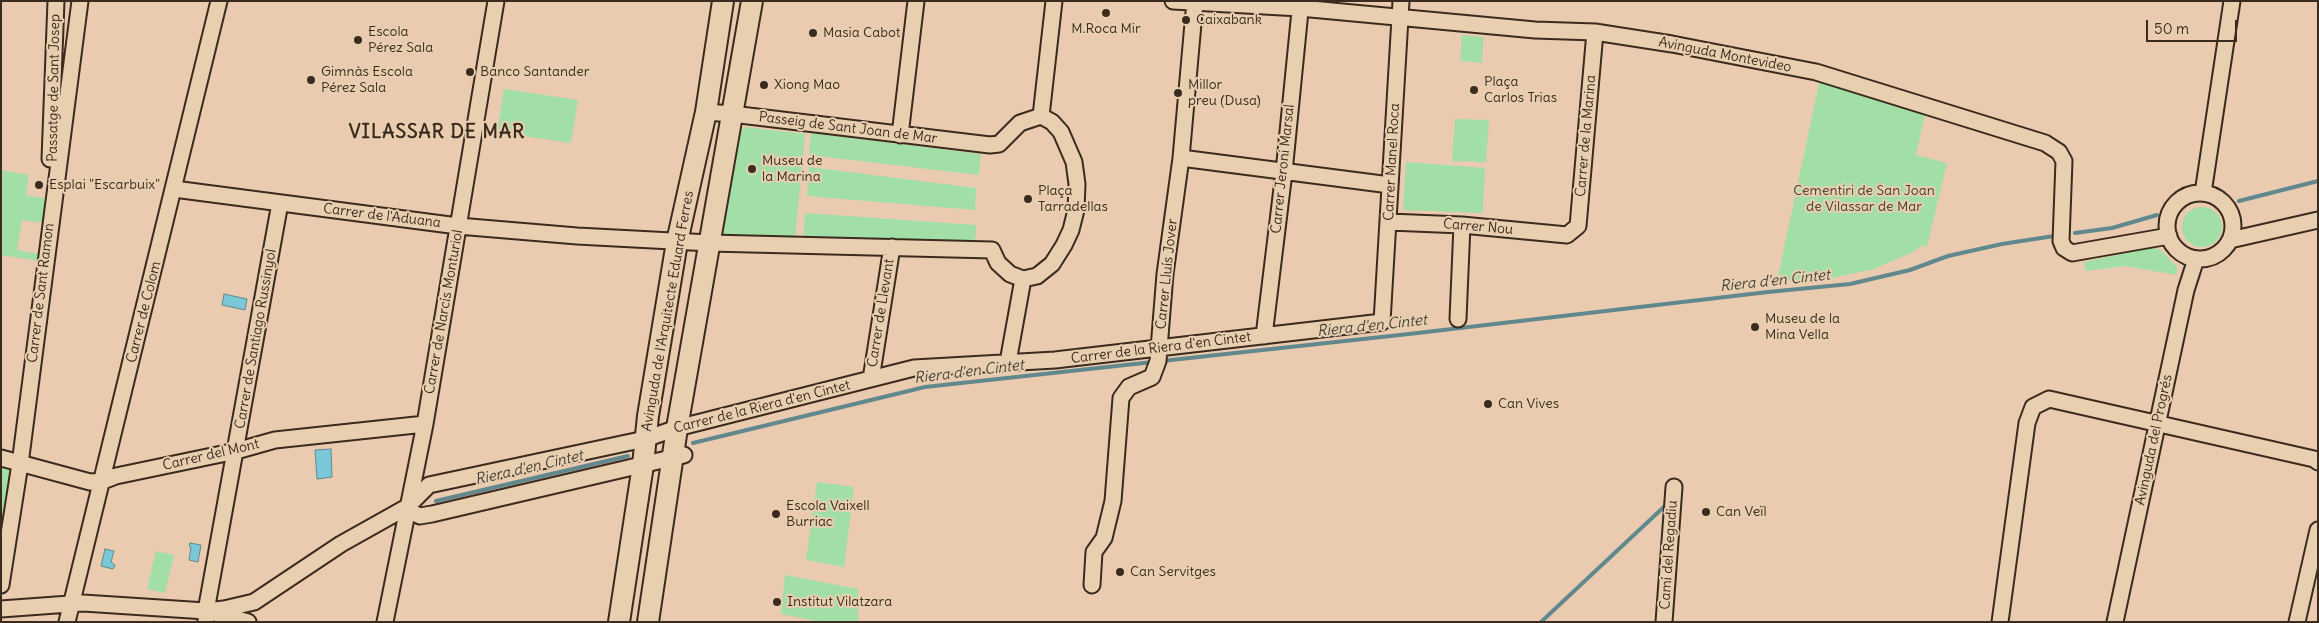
<!DOCTYPE html>
<meta charset="utf-8">
<style>
body{margin:0}
#map{position:relative;width:2319px;height:623px;overflow:hidden;background:#eacbb0;font-family:Delius,sans-serif}
canvas{display:block}
.frame{position:absolute;inset:0;border:2px solid #3b2a1e;pointer-events:none}
.scale{position:absolute;left:2146px;top:20px;width:91px;height:22px;box-sizing:border-box;border:2px solid #3b2a1e;border-top:0;padding-left:6px;font-size:15px;line-height:18px;white-space:nowrap;color:#3b2a1e;-webkit-text-stroke:4px #e8cfb0;paint-order:stroke}
</style>
<div id="map">
<canvas width="2319" height="623"></canvas>
<div class="frame"></div>
<div class="scale">50 m</div>
</div>
<script>
const context = document.querySelector('canvas').getContext('2d');
context.lineJoin = 'round';
function fillPath(path, color) {
  context.fillStyle = color;
  context.fill(path, 'evenodd');
}
function shape(rows) {
  const path = new Path2D();
  for (const r of rows) {
    if (r.length === 3) {
      path.moveTo(r[0] + r[2], r[1]);
      path.arc(r[0], r[1], r[2], 0, 2 * Math.PI);
      continue;
    }
    path.moveTo(r[0], r[1]);
    for (let i = 2; i < r.length; i += 2) path.lineTo(r[i], r[i + 1]);
  }
  return path;
}
function trace(path, color, width, dash) {
  context.strokeStyle = color;
  context.lineWidth = width;
  context.lineCap = dash ? 'butt' : 'round';
  context.setLineDash(dash || []);
  context.stroke(path);
}
function drawText(font, color, halo, rows, align = 'center') {
  context.font = font + ' Delius,sans-serif';
  context.lineWidth = 4;
  context.setLineDash([]);
  context.textBaseline = 'middle';
  context.strokeStyle = halo;
  context.fillStyle = color;
  for (const [text, x, y, turn = 0] of rows) {
    context.save();
    context.translate(x, y);
    context.rotate((+turn || 0) * Math.PI / 180);
    context.textAlign = isNaN(turn) ? turn : align;
    if (halo) context.strokeText(text, 0, 0);
    context.fillText(text, 0, 0);
    context.restore();
  }
}
fillPath(shape([
 [1462,35,1484,37,1482,63,1460,61],
 [1820,79,1926,110,1916,155,1947,163,1927,246,1920,246,1915,251,1874,269,1831,278,1777,281],
 [504,89,578,100,571,143,497,132],
 [1455,119,1489,120,1486,162,1452,161],
 [745,127,805,134,795,239,720,236,742,129],
 [811,133,981,154,979,175,809,155],
 [1406,162,1485,168,1483,213,1403,210],
 [809,167,976,188,975,210,807,196],
 [1,170,29,175,26,195,48,199,44,223,22,220,17,250,40,254,39,261,1,255],
 [2202,227,20],
 [805,213,976,225,975,245,803,238],
 [2154,247,2162,251,2177,267,2177,275,2125,266,2086,271,2084,262],
 [1,463,12,465,5,519,3,520,1,519],
 [817,482,854,487,844,567,806,560],
 [156,551,174,555,165,593,147,589],
 [785,575,858,589,858,622,822,622,781,614]
]), '#a1dfa6');
const water = shape([
 [224,294,247,299,245,310,222,305,224,294],
 [331,449,332,477,317,479,315,450,331,449],
 [190,543,201,545,198,562,189,560,191,547,189,546,190,543],
 [105,549,114,551,111,562,115,565,113,569,101,566,105,549]
]);
fillPath(water, '#7ac8d7');
trace(water, '#61898d', 1);
trace(shape([
 [2239,201,2318,181],
 [2075,233,2112,228,2157,215],
 [1162,361,1409,334,1768,292,1850,284,1910,270,1948,256,2002,244,2054,236],
 [693,443,925,387,1153,362],
 [436,501,628,456],
 [1541,622,1667,504]
]), '#61898d', 4);
const street = shape([
 [1173,1,1300,8,1535,30,1595,32,1672,44,1816,72,2045,143,2059,152,2064,161,2061,241,2064,248,2072,253,2169,236],
 [1041,116,1054,1],
 [900,135,916,1],
 [1181,158,1390,185],
 [50,159,56,1],
 [174,189,458,226,577,236,710,243,992,250,998,263,1010,274,1023,279,1037,276,1052,264,1064,245,1071,230,1076,210,1077,184,1074,162,1061,132,1052,122,1041,116,1020,123,999,144,990,145,732,114,706,112],
 [2203,193,2232,1],
 [2200,226,33],
 [1389,222,1462,225,1567,235,1578,226,1595,32],
 [2230,240,2318,220],
 [1458,319,1462,225],
 [1264,336,1284,172,1301,1],
 [1008,362,1023,279],
 [871,379,892,247],
 [1,458,90,482,103,481,116,476,236,451,275,440,425,424],
 [407,510,420,516,432,514,684,455],
 [1,585,20,464,80,1],
 [1092,585,1094,552,1104,538,1113,501,1121,398,1129,387,1152,377,1158,361,1165,274,1181,158,1195,1],
 [1,609,83,603,206,611,224,609,254,602,341,544,407,507,429,485,645,439,677,428,914,368,1055,360,1382,322,1401,1],
 [215,613,248,622],
 [67,622,219,1],
 [206,622,206,611,280,203],
 [385,622,425,424,496,1],
 [1664,622,1674,487],
 [2000,622,2027,423,2033,407,2049,399,2314,459,2318,462],
 [2115,622,2186,290,2196,259],
 [2297,622,2318,530]
]);
const secondary = shape([
 [619,622,643,465,648,416,677,242,706,112,723,1],
 [648,622,677,428,752,1]
]);
trace(street, '#3b2a1e', 19);
trace(secondary, '#3b2a1e', 24);
trace(street, '#e8cfb0', 15);
trace(secondary, '#e8cfb0', 20);
for (const [x, y, r, color] of [
 [1106,13,5,"#3b2a1e"],
 [1186,20,5,"#3b2a1e"],
 [813,33,5,"#3b2a1e"],
 [358,40,5,"#3b2a1e"],
 [470,72,5,"#3b2a1e"],
 [311,80,5,"#3b2a1e"],
 [764,85,5,"#3b2a1e"],
 [1474,90,5,"#3b2a1e"],
 [1178,93,5,"#3b2a1e"],
 [752,169,5,"#3b2a1e"],
 [39,185,5,"#3b2a1e"],
 [1028,199,5,"#3b2a1e"],
 [1755,327,5,"#3b2a1e"],
 [1488,404,5,"#3b2a1e"],
 [1706,512,5,"#3b2a1e"],
 [776,514,5,"#3b2a1e"],
 [1120,572,5,"#3b2a1e"],
 [777,602,5,"#3b2a1e"]
]) {
  const dot = new Path2D();
  dot.arc(x, y, r, 0, 2 * Math.PI);
  context.fillStyle = color;
  context.fill(dot);
  trace(dot, '#e8cfb0', 2);
}
drawText('14px', '#3b2a1e', '#e8cfb0', [
 ["Caixabank",1196,20],
 ["M.Roca Mir",1106,29,"center"],
 ["Escola",368,32],
 ["Pérez Sala",368,48],
 ["Masia Cabot",823,33],
 ["Gimnàs Escola",321,72],
 ["Pérez Sala",321,88],
 ["Banco Santander",480,72],
 ["Plaça",1484,82],
 ["Carlos Trias",1484,98],
 ["Xiong Mao",774,85],
 ["Millor",1188,85],
 ["preu (Dusa)",1188,101],
 ["Museu de",762,161],
 ["la Marina",762,177],
 ["Esplai \"Escarbuix\"",49,185],
 ["Plaça",1038,191],
 ["Tarradellas",1038,207],
 ["Museu de la",1765,319],
 ["Mina Vella",1765,335],
 ["Can Vives",1498,404],
 ["Escola Vaixell",786,506],
 ["Burriac",786,522],
 ["Can Veïl",1716,512],
 ["Can Servitges",1130,572],
 ["Institut Vilatzara",787,602]
], 'left');
drawText('14px', '#3b2a1e', '#e8cfb0', [
 ["Avinguda Montevideo",1725,55,11],
 ["Passatge de Sant Josep",54,88,-89],
 ["Passeig de Sant Joan de Mar",848,128,7],
 ["Carrer de la Marina",1586,136,-85],
 ["Carrer Manel Roca",1392,162,-87],
 ["Carrer Jeroni Marsal",1283,169,-84],
 ["Carrer de l'Aduana",382,216,7],
 ["Carrer Nou",1478,227,5],
 ["Carrer Lluís Jover",1167,274,-84],
 ["Carrer de Sant Ramon",41,293,-83],
 ["Avinguda de l'Arquitecte Eduard Ferres",668,311,-80],
 ["Carrer de Colom",144,312,-76],
 ["Carrer de Narcís Monturiol",444,312,-80],
 ["Carrer de Llevant",881,313,-81],
 ["Carrer de Santiago Russinyol",256,339,-80],
 ["Carrer de la Riera d'en Cintet",1161,348,-7],
 ["Carrer de la Riera d'en Cintet",762,407,-14],
 ["Avinguda del Progrés",2154,440,-78],
 ["Carrer del Mont",211,455,-13],
 ["Camí del Regadiu",1669,555,-86]
]);
drawText('14px', '#453c2c', '#e8cfb0', [
 ["Cementiri de San Joan",1864,191],
 ["de Vilassar de Mar",1864,207]
]);
drawText('italic 15px', '#44423a', '#e8cfb0', [
 ["Riera d'en Cintet",1775,281,-6],
 ["Riera d'en Cintet",1372,326,-6],
 ["Riera d'en Cintet",969,372,-7],
 ["Riera d'en Cintet",529,468,-13]
]);
context.letterSpacing = '1px';
drawText('bold 19px', '#3b2a1e', '#e8cfb0', [
 ["VILASSAR DE MAR",437,133]
]);
context.letterSpacing = '0px';
</script>
